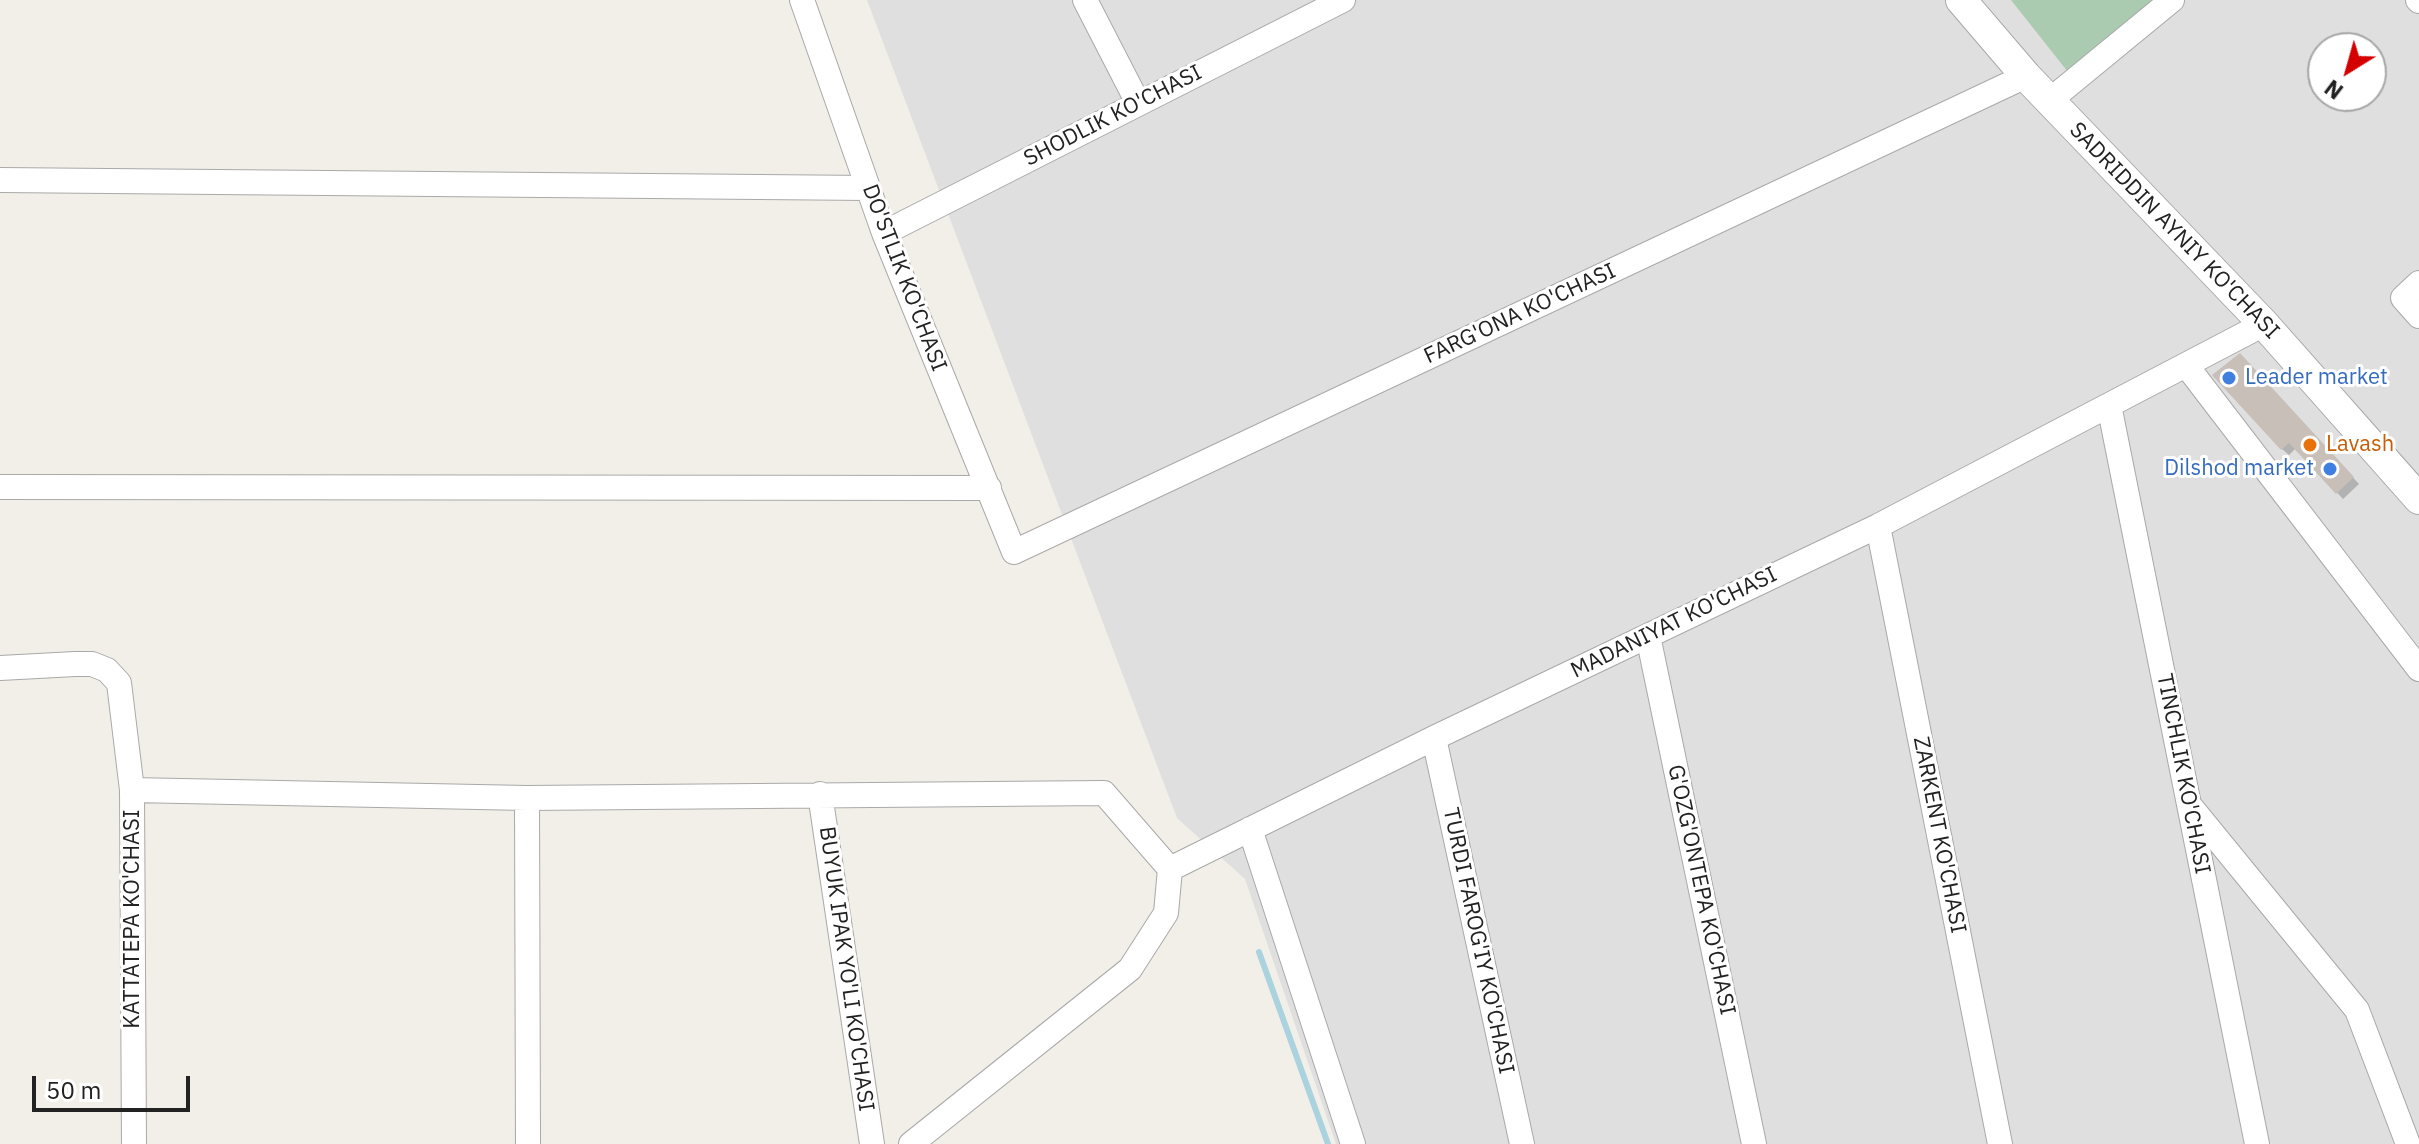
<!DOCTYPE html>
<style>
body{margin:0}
#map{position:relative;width:2419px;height:1144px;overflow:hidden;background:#f2efe9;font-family:"IBM Plex Sans",sans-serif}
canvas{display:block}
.north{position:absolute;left:2307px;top:32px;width:80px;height:80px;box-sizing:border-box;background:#fff;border:2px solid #a7a7a7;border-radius:50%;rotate:217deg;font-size:22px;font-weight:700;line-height:32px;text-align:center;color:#222}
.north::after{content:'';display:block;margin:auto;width:28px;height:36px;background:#d40000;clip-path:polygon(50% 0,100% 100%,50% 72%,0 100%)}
.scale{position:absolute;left:32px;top:1076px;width:158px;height:36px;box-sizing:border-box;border:4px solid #222;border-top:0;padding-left:10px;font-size:24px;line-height:28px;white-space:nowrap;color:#222;-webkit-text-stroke:6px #fff;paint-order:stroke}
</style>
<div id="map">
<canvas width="2419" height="1144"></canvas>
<div class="north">N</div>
<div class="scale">50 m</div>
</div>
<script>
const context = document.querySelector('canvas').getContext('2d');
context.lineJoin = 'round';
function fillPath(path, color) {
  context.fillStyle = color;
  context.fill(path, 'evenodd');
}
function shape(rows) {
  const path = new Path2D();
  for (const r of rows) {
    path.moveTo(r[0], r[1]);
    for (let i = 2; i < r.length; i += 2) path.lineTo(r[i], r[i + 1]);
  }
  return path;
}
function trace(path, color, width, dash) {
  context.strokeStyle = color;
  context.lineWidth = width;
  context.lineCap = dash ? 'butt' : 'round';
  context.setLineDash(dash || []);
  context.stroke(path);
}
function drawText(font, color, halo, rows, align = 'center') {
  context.font = font + ' "IBM Plex Sans",sans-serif';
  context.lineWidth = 6;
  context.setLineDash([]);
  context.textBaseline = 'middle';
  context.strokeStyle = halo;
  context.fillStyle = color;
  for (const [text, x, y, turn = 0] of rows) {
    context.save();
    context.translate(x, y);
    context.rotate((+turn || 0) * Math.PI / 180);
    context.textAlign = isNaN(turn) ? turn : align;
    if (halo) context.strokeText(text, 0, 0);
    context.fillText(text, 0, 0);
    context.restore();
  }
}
fillPath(shape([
 [867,0,2419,0,2419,1144,1336,1144,1245,879,1177,818],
 [2323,48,2371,48,2371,96,2323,96]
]), '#e0dfdf');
fillPath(shape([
 [2011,0,2156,0,2068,72]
]), '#aacbaf');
fillPath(shape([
 [2240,356,2359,484,2343,499,2296,448,2289,455,2282,449]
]), '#0003');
trace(shape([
 [1259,952,1328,1144]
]), '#aad3df', 6);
fillPath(shape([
 [2240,353,2354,477,2336,494,2289,443,2281,450,2212,375]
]), '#c7bfb8');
const minor = shape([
 [802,0,884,233,1014,552,2026,76],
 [1085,0,1138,103],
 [2418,0,2419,1],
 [2049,101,2172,0],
 [0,180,868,188],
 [884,233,1343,0],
 [2419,283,2403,298,2419,316],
 [2186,365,2419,669],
 [2109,405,2257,1144],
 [0,487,989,488],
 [1878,526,2000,1144],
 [1648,636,1754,1144],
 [0,668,75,664,92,664,107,670,119,683,132,790,527,798,1104,793,1170,869,1434,738,1878,526,2264,324],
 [1434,738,1522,1144],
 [132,790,134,1144],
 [820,794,872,1144],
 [527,798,528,1144],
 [2191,807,2357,1010,2408,1144],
 [1250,829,1353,1144],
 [911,1144,1130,969,1166,913,1170,869]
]);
const tertiary = shape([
 [1961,0,2026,76,2264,324,2419,499]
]);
trace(minor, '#a9a9a9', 26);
trace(tertiary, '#a9a9a9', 32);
trace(minor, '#fff', 24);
trace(tertiary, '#fff', 30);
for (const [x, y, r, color] of [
 [2229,378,8,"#3f7fe0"],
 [2310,445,8,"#e8710a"],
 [2330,469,8,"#3f7fe0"]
]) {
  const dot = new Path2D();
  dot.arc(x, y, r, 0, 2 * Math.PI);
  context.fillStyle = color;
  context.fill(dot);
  trace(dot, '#fff', 3);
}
drawText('22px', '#222', '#fff', [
 ["SHODLIK KO'CHASI",1113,116,-27],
 ["SADRIDDIN AYNIY KO'CHASI",2174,231,46],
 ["DO'STLIK KO'CHASI",904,278,69],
 ["FARG'ONA KO'CHASI",1520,314,-25],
 ["MADANIYAT KO'CHASI",1674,623,-26],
 ["TINCHLIK KO'CHASI",2183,774,79],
 ["ZARKENT KO'CHASI",1939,835,79],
 ["G'OZG'ONTEPA KO'CHASI",1701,890,78],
 ["KATTATEPA KO'CHASI",133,919,-90],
 ["TURDI FAROG'IY KO'CHASI",1478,941,78],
 ["BUYUK IPAK YO'LI KO'CHASI",846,969,82]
]);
drawText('22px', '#366cbe', '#fff', [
 ["Leader market",2245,378],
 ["Dilshod market",2314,469,"right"]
], 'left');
drawText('22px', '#c56008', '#fff', [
 ["Lavash",2326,445]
], 'left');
</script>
